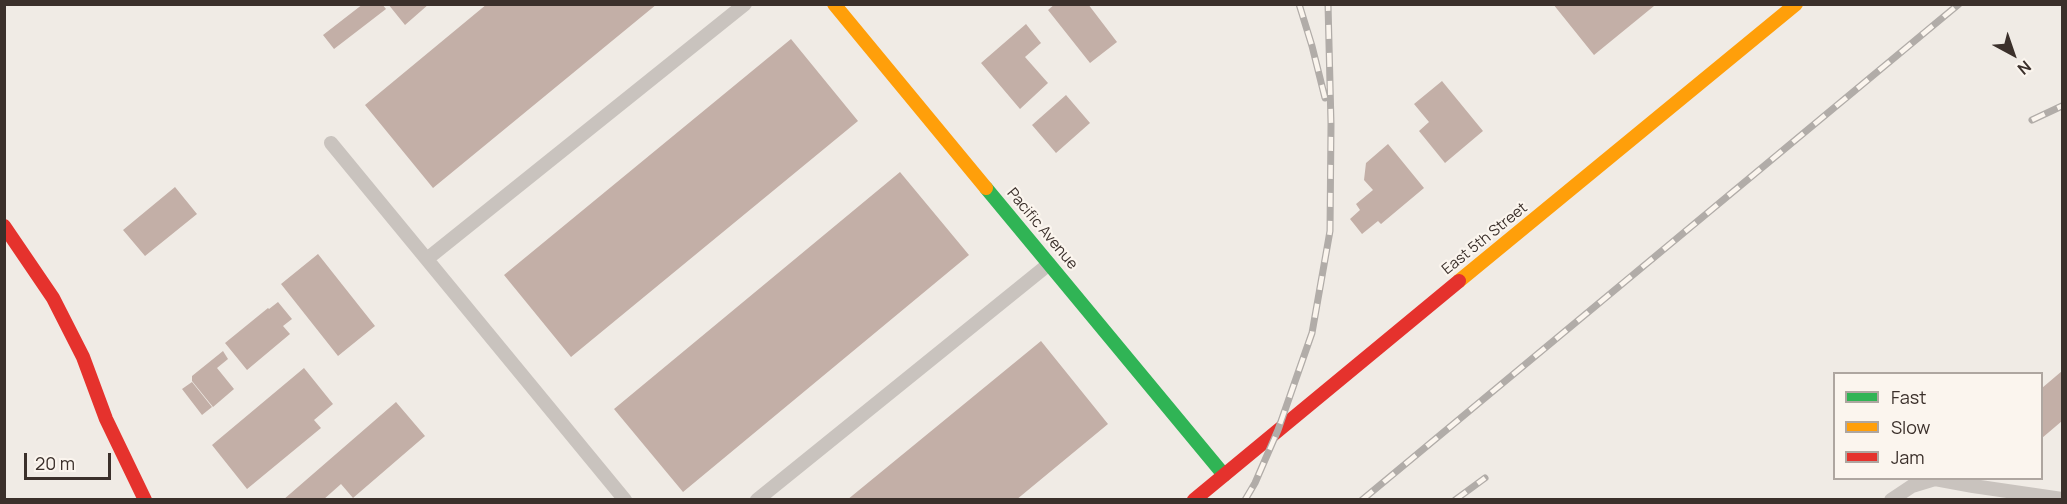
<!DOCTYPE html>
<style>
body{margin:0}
#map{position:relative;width:2067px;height:504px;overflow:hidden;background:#f0ebe5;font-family:Manrope,sans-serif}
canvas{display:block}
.frame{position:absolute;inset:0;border:6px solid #3b302b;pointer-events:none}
.legend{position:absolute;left:1833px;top:372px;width:210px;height:108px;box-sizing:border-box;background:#fbf5ee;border:2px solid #aea6a0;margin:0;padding:8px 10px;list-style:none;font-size:18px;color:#3b302b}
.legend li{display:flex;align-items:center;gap:12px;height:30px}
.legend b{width:30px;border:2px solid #aea6a0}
.north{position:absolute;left:1983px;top:24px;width:60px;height:60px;-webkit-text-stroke:4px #fbf5ee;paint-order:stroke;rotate:140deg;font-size:16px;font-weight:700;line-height:24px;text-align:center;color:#3b302b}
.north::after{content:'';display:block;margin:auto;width:21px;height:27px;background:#3b302b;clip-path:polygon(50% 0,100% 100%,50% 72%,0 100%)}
.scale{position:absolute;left:24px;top:453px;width:87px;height:27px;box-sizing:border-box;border:3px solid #3b302b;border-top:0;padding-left:8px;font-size:18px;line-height:21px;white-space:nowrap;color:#3b302b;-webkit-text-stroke:4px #fbf5ee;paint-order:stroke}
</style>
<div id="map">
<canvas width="2067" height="504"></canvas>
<div class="frame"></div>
<ul class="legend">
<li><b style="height:8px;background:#30b455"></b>Fast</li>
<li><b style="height:8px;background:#ff9f0a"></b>Slow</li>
<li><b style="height:8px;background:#e5322d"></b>Jam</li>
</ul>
<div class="north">N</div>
<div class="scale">20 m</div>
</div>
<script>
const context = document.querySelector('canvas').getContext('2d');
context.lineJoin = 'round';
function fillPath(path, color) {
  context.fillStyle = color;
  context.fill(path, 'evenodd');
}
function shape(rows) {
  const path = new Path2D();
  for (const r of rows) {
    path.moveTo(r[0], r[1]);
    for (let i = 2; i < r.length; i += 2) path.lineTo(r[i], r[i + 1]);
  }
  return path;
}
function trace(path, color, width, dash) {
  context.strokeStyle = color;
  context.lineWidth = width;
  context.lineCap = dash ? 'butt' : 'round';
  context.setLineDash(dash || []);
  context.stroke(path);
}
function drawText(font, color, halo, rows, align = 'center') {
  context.font = font + ' Manrope,sans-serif';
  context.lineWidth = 4.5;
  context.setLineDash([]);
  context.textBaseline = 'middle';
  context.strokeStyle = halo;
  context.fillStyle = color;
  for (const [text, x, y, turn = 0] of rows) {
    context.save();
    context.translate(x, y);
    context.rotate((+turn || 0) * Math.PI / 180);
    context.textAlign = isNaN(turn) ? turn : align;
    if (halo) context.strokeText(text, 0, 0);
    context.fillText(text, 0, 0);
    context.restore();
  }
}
fillPath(shape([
 [363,4,382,4,386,9,334,49,323,35],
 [388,4,429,4,405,25],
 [487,4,657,4,433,188,365,105],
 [1055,4,1088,4,1117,42,1090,63,1048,10],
 [1553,4,1653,4,1654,6,1594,55],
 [1026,24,1041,43,1025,57,1048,83,1020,109,981,63],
 [791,39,858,121,571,357,504,275],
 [1442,81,1483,131,1445,163,1419,131,1429,122,1414,104],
 [1066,95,1090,123,1056,153,1032,125],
 [1388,144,1424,188,1381,224,1378,221,1362,234,1350,219,1360,210,1356,204,1373,190,1364,180,1366,163],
 [900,172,969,255,683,492,614,409],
 [175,187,197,214,145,256,123,230],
 [318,254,375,326,338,356,281,284],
 [278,302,292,319,283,326,290,334,247,370,225,343,268,308,269,309],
 [1041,341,1108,424,1016,500,847,500],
 [223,351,228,359,217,368,234,389,213,407,192,381,192,376],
 [304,368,333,404,314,420,321,428,247,489,212,445],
 [2062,371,2062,421,2042,438,2042,388],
 [192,382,212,407,202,415,182,389],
 [396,402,425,436,353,498,341,484,323,500,283,500]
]), '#c3afa7');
trace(shape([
 [331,143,625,500],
 [427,259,745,4],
 [757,500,1049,264],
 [1891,500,1912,486,1935,479,1973,486,2062,499]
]), '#c9c3be', 14);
trace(shape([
 [986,188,1224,475]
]), '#30b455', 14);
trace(shape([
 [834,4,986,188],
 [1459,281,1796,4]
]), '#ff9f0a', 14);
trace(shape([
 [4,226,53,298,83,357,106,419,145,500],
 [1194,500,1459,281]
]), '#e5322d', 14);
const rail = shape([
 [1299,4,1312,46,1325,98],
 [2032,120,2062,106],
 [1245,500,1255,483,1278,430,1312,333,1330,231,1331,124,1328,4],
 [1362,500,1959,4],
 [1455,500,1485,478]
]);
trace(rail, '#b1aca8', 7);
trace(rail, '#fbf5ee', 4.5, [14]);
drawText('15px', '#3b302b', '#fbf5ee', [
 ["Pacific Avenue",1042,229,50],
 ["East 5th Street",1485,239,-39]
]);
</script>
